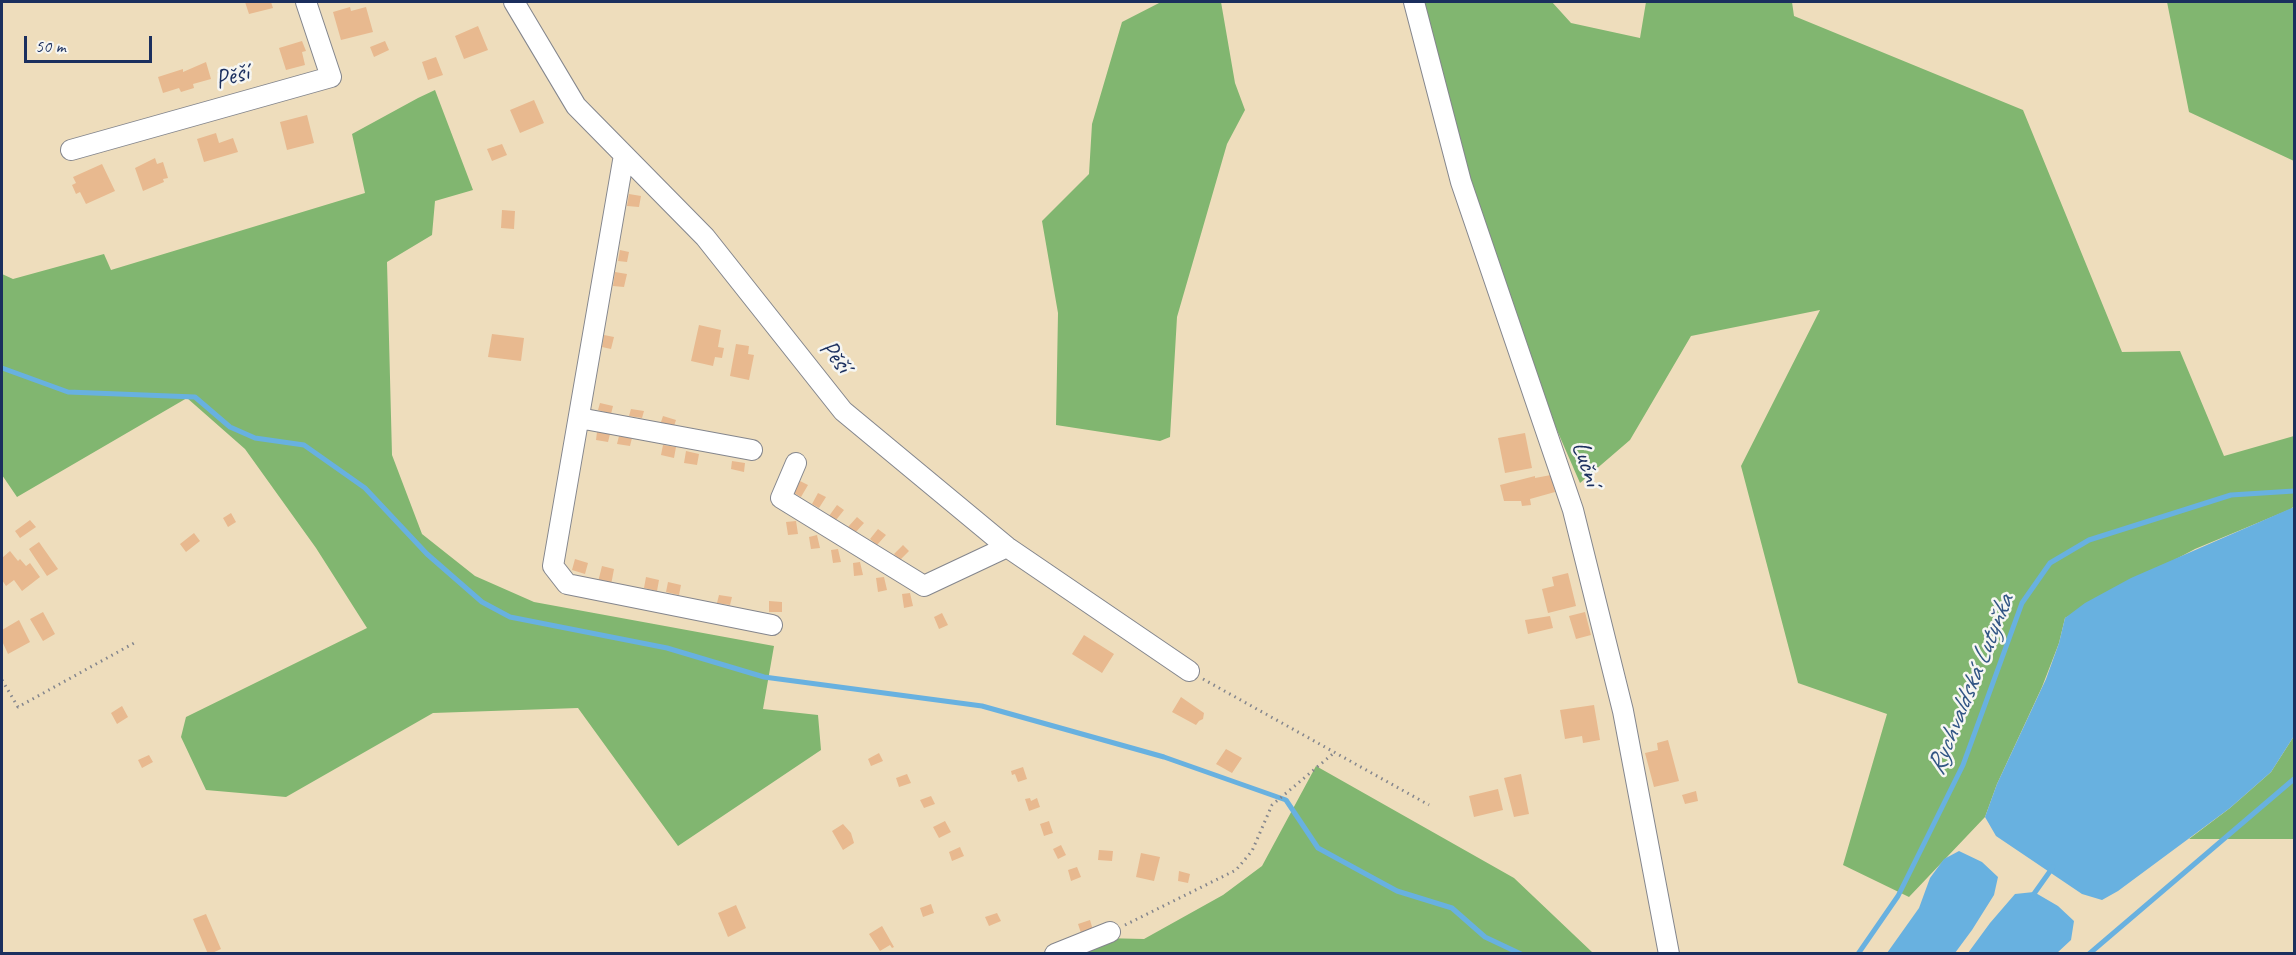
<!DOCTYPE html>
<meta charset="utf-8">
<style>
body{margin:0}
#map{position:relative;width:2296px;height:955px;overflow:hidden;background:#eeddbc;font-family:Caveat,sans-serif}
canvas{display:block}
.frame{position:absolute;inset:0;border:3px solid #1b2f5e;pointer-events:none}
.scale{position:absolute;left:24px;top:36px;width:128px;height:27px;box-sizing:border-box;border:3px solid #1b2f5e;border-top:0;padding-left:8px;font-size:18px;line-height:21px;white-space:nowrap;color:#1b2f5e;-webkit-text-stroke:4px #f6f6f2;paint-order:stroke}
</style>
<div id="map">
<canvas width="2296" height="955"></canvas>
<div class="frame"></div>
<div class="scale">50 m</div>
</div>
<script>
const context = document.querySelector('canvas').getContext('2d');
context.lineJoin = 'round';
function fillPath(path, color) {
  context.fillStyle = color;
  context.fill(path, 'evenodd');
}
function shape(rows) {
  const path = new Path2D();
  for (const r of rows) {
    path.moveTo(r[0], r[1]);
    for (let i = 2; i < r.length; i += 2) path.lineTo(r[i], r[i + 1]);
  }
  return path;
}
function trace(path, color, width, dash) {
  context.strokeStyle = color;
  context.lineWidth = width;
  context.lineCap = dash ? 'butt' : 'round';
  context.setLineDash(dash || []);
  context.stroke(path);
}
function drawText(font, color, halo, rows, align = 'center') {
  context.font = font + ' Caveat,sans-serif';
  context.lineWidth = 5;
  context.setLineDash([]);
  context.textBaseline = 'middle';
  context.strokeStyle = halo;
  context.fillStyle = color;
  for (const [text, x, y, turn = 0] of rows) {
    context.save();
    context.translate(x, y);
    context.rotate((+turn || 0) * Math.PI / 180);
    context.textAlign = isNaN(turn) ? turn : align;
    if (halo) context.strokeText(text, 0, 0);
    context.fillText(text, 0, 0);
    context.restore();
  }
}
fillPath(shape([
 [1161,2,1221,2,1235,83,1245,110,1227,144,1177,317,1170,437,1160,441,1056,425,1058,313,1042,221,1089,174,1092,124,1122,22],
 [1418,2,1552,2,1571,23,1640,38,1646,2,1792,2,1794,16,2023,110,2122,352,2180,351,2224,456,2294,436,2294,506,2291,509,2195,549,2065,618,2059,643,2042,687,1997,784,1985,817,1909,897,1843,865,1887,714,1798,683,1741,466,1820,310,1691,336,1630,440,1580,483,1543,398,1528,346,1470,197],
 [2167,2,2294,2,2294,161,2189,112],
 [435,90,473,190,435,201,432,235,387,262,392,455,422,534,475,576,534,602,774,646,763,709,818,715,821,750,678,846,578,708,433,713,286,797,206,790,181,737,186,717,367,628,316,548,245,449,187,398,17,497,2,475,2,274,13,279,104,254,111,270,365,193,352,134,418,98],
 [2294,736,2294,839,2189,839,2230,808,2271,772],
 [1316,766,1514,878,1593,953,1062,954,1103,938,1144,939,1223,895,1262,866]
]), '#81b670');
fillPath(shape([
 [2294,507,2294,736,2271,772,2230,808,2118,891,2102,900,2082,894,1996,836,1985,817,1997,784,2046,679,2059,643,2065,618,2085,603,2131,578],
 [1959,851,1982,862,1998,877,1994,895,1972,930,1955,953,1887,953,1919,908,1930,878,1944,859],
 [2034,892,2058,906,2074,921,2071,940,2057,953,1968,953,1990,923,2015,894]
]), '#68b1e0');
trace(shape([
 [2,368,68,392,195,397,230,427,255,438,304,445,365,488,427,554,482,602,510,617,667,648,764,677,982,706,1164,757,1286,800,1318,848,1397,891,1452,908,1485,937,1521,954],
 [2031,898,2053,867],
 [1858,954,1898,896,1963,765,2022,603,2050,563,2089,540,2231,495,2294,491],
 [2089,954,2294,779]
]), '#68b1e0', 5);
fillPath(shape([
 [245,2,271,2,273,8,249,14],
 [350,7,351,11,366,7,373,32,341,40,333,12],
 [478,26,488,50,464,59,455,36],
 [302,41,306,51,302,52,305,65,286,70,279,48],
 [385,41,389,50,374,57,370,47],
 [436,57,443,75,428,80,422,62],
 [206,62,211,79,193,84,194,88,181,92,179,88,163,93,158,77,183,69,183,72],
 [534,100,544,123,520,133,510,110],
 [307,115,314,143,287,150,280,122],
 [216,133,219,143,233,138,238,152,204,162,197,139],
 [502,144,507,155,492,161,487,149],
 [155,158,157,164,163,162,168,178,163,179,164,182,143,191,135,168],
 [102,164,115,191,86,204,80,192,76,194,72,185,76,183,73,177],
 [629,194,641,196,639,207,627,206],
 [502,210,515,211,514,229,501,228],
 [620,250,629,252,627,262,618,261],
 [615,272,627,274,624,287,613,286],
 [699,325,721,330,718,347,724,348,722,358,715,357,713,366,691,361],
 [492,334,524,338,521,361,488,357],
 [604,335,614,337,611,349,602,347],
 [736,344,749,346,748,354,754,355,749,380,730,376],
 [600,403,613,406,611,414,598,410],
 [631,409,644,411,642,418,629,416],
 [663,416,676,420,673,429,660,425],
 [597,432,610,434,608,442,596,440],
 [1525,433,1532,468,1505,473,1498,438],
 [619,436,632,438,630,446,617,444],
 [663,445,676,447,674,458,661,455],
 [686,451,699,454,697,465,684,463],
 [732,461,745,463,744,472,731,469],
 [1551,475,1555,492,1530,499,1531,505,1522,506,1521,501,1504,501,1500,485,1535,476,1535,478],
 [800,481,808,485,801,497,794,493],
 [818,493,826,497,819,508,812,504],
 [837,505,844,510,836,520,829,516],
 [231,513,236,522,228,527,223,518],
 [857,517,864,523,855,533,848,527],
 [30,520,36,527,20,538,15,531],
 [796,521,798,534,788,535,786,522],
 [878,529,886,535,877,545,870,539],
 [194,533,200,541,186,552,180,544],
 [817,535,820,548,811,549,809,537],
 [39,542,58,569,47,576,29,549],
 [903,545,909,551,900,560,894,554],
 [838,549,841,562,833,563,831,550],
 [10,551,18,561,20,559,26,566,30,563,40,577,22,591,14,580,6,586,2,580,2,558],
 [575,559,588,563,585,574,572,570],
 [860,562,863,575,854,576,853,563],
 [602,566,614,569,611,585,598,582],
 [1568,573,1576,606,1548,613,1542,589,1554,586,1552,577],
 [646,577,659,580,657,591,644,588],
 [884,577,887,590,878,592,876,578],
 [668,582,681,585,679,595,666,592],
 [910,593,913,606,904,608,902,594],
 [719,595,732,597,730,605,717,603],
 [769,601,782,602,782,612,769,612],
 [43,612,55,634,43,641,30,619],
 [1585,612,1591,635,1576,639,1569,616],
 [942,613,948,625,939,629,934,617],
 [1550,616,1553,628,1528,634,1525,620],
 [19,620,30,642,8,654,2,641,2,630],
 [1084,635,1114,654,1102,673,1072,654],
 [1181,697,1204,713,1203,719,1199,721,1196,725,1172,712],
 [1594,705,1600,740,1583,743,1582,736,1565,739,1560,710],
 [122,706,128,717,117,724,111,713],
 [1668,740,1679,781,1654,787,1645,753,1658,750,1657,743],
 [1226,749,1242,758,1232,773,1216,764],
 [879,753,883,761,871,766,868,759],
 [149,755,153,762,142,768,138,760],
 [1023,767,1027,779,1018,782,1015,774,1012,775,1011,771],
 [907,774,911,783,899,787,896,778],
 [1521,774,1529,814,1514,817,1504,778],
 [1498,789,1503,810,1474,817,1469,796],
 [1696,791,1698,801,1685,804,1682,795],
 [931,796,935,804,924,808,920,800],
 [1030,798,1031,801,1037,798,1040,807,1029,811,1025,799],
 [945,821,951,832,939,838,933,827],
 [1049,821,1053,833,1044,836,1040,824],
 [843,824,851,833,854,843,843,850,832,831],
 [1061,845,1066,855,1058,859,1053,849],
 [960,847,964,856,952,861,949,852],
 [1099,850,1113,851,1112,861,1098,860],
 [1141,853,1160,857,1154,881,1136,877],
 [1077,867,1081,877,1071,881,1068,870],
 [1179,871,1190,874,1188,883,1178,881],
 [931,904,934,913,923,917,920,908],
 [736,905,746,928,728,937,718,913],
 [997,913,1001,921,989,926,985,917],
 [206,914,221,949,210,954,208,954,193,919],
 [1090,920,1093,930,1081,933,1078,924],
 [882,926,894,947,892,948,890,945,880,951,869,934]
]), '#e8b98f');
const minor = shape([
 [514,2,576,106,705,237,843,411,1007,547,1189,671],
 [1414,2,1461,182,1573,510,1623,711,1669,954],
 [71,150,331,77,306,2],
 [624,155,553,566,567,584,772,625],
 [579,418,752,450],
 [796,463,781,498,924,586,1007,547],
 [1055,954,1110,932]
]);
trace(minor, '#84868d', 22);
trace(shape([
 [1203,679,1429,805],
 [2,680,18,707,136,642],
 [1125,925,1236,870,1252,851,1272,805,1335,752]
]), '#84868d', 3, [1.5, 4.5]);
trace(minor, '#fff', 20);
drawText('26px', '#1b2f5e', '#f6f6f2', [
 ["Pěší",232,77,-16],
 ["Pěší",835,357,51],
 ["Luční",1586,464,71]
]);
drawText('italic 27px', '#325685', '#f6f6f2', [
 ["Rychvaldská Lutyňka",1971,685,-68]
]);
</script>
